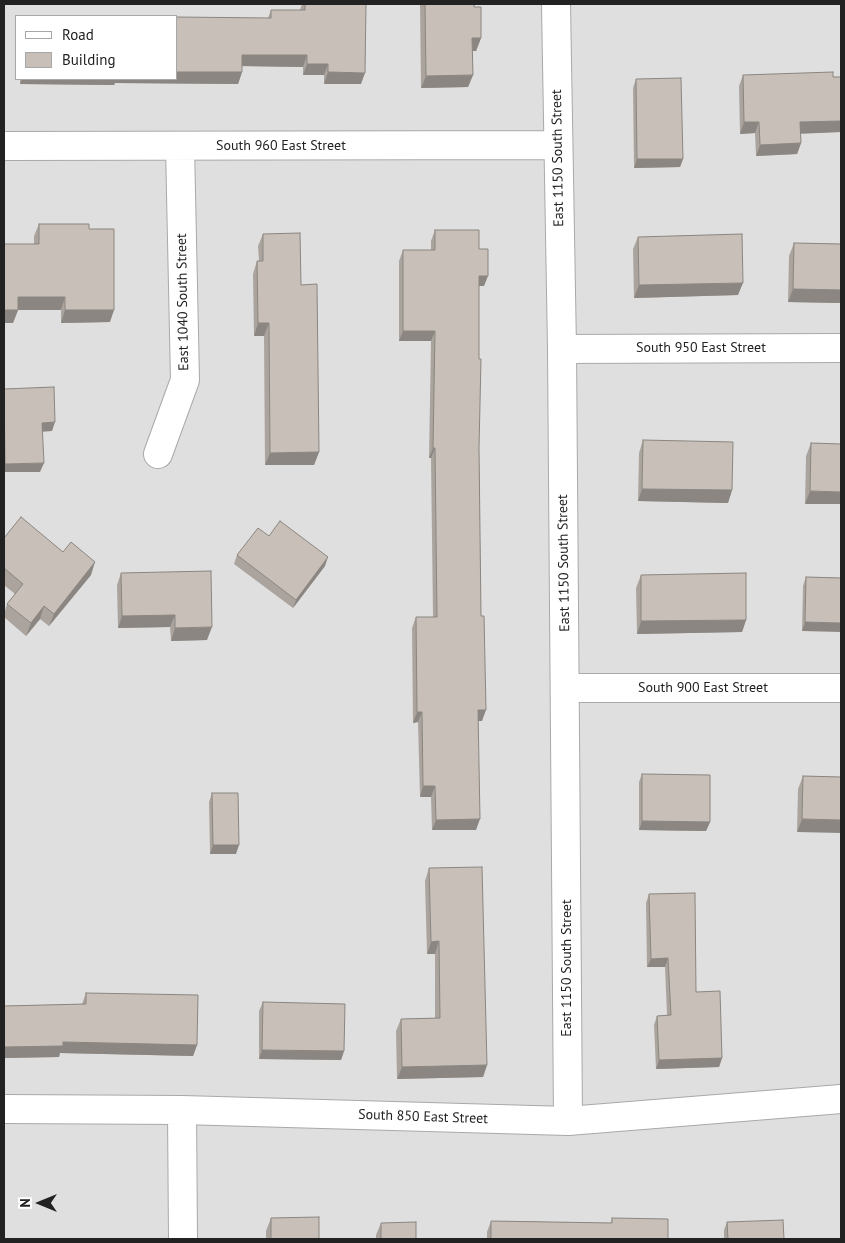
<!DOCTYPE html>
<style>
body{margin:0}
#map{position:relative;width:845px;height:1243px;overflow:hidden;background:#f2efe9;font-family:"PT Sans",sans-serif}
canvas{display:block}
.frame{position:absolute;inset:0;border:5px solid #222;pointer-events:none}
.legend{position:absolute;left:15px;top:15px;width:162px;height:65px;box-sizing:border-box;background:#fff;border:1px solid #a7a7a7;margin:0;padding:6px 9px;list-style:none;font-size:15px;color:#222}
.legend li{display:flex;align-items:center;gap:10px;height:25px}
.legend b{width:25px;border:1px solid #a7a7a7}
.north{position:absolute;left:15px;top:1178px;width:50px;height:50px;-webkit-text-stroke:4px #fff;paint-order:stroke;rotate:270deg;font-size:14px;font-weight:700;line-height:20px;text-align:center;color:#222}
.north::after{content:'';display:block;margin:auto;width:18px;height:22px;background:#222;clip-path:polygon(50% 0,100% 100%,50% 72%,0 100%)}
</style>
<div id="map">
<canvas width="845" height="1243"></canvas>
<div class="frame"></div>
<ul class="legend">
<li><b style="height:6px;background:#fff"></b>Road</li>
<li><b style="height:14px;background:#c7bfb8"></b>Building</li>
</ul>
<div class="north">N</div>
</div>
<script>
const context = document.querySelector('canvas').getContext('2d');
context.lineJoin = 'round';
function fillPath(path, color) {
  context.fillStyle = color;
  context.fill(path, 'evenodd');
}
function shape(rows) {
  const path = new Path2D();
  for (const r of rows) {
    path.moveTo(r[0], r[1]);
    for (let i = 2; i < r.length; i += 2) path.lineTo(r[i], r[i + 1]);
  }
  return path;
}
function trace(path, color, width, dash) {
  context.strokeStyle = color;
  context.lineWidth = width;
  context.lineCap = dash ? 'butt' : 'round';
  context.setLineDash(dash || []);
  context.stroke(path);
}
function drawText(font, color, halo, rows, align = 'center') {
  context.font = font + ' "PT Sans",sans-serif';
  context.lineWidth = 4.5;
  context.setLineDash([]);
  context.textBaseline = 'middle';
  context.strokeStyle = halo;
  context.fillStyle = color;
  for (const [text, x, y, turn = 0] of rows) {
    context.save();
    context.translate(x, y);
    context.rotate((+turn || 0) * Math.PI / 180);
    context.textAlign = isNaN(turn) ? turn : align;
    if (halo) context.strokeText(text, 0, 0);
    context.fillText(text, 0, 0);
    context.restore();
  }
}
fillPath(shape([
 [4,4,841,4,841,1239,4,1239],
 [16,16,176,16,176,79,16,79]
]), '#e0dfdf');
const minor = shape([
 [556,4,562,349,568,1121],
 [4,146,558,145],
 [562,349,841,348],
 [158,454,185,380,180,146],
 [565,688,841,688],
 [4,1109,182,1110,568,1121,841,1099],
 [182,1110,183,1239]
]);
trace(minor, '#a9a9a9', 30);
trace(minor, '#fff', 28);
fillPath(shape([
 [302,4,366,4,361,84,324,84,324,75,303,75,303,67,242,66,242,72,238,84,115,83,114,85,20,84,20,79,176,79,268,18,271,10,300,10],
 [420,4,474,4,481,38,476,51,472,51,473,75,468,87,421,88],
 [743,75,841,77,841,132,800,133,801,143,797,154,756,156,755,133,740,134,739,86],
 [636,79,683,159,680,167,634,168,633,88],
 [39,224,89,229,110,322,61,323,61,310,18,310,13,323,34,244,34,236],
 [435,230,479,249,484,286,479,286,479,448,482,721,478,721,476,830,432,830,431,797,420,797,418,722,413,723,412,628,416,617,433,617,431,458,429,458,431,341,399,341,399,261,403,250,431,250,431,241],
 [263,234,301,285,319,452,314,465,265,465,264,336,254,336,253,274,257,261,259,261,258,246],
 [638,237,738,295,634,298,633,249],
 [794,243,841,244,841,303,788,302,789,256],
 [643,440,732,490,728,503,638,501,639,453],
 [811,443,841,444,805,504,806,456],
 [269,536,325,566,293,608,234,564,237,555],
 [4,538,91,575,49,626,40,619,26,636,4,617,4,614,7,604,15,594,4,585],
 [121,573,207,640,171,641,170,627,118,628,117,585],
 [641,575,746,620,742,632,637,634,636,588],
 [806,577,841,578,802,631,803,586],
 [642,774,710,822,706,831,639,830,639,782],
 [803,776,841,777,797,832,798,789],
 [212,793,236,854,210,854,209,802],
 [429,868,487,1065,483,1077,397,1079,396,1031,401,1019,435,1018,435,954,427,954,425,881],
 [649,894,696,992,722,1058,719,1067,656,1069,654,1025,657,1016,667,1015,665,967,647,967,646,903],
 [86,993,197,1045,193,1056,60,1053,59,1057,4,1058,4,1006,82,1004],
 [263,1002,344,1051,341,1060,259,1059,259,1011],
 [271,1218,319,1239,266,1239,266,1231],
 [612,1218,668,1239,487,1239,487,1232,491,1221,611,1223],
 [727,1222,784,1239,724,1239,724,1230],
 [381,1223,416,1239,376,1239,376,1235]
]), '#aba49e');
fillPath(shape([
 [472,38,481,38,476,51,468,51],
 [242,55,307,55,303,67,238,66],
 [307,64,328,64,324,75,303,75],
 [176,72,242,72,238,84,115,83,114,85,20,84,22,79,176,79],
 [328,72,365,73,361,84,324,84],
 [473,75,468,87,421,88,426,76],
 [841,121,841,132,796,134,800,122],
 [744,122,759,122,755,133,740,134],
 [801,143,797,154,756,156,760,145],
 [637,159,683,159,680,167,634,168],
 [479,276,488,276,484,286,475,286],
 [743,283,738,295,634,298,639,285],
 [793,289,841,290,841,303,788,302],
 [18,297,65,297,61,310,13,310],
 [4,310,18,310,13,323,4,323],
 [65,310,114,310,110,322,61,323],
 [258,323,269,323,264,336,254,336],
 [403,331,435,331,431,341,399,341],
 [55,422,52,431,39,432,42,423],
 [433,448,435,448,431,458,429,458],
 [319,452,314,465,265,465,270,453],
 [44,463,40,472,4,472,5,464],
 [642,489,732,490,728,503,638,501],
 [810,491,841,492,841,504,805,504],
 [328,557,325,566,293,608,296,600],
 [95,562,91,575,49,626,54,614],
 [44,606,40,619,26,636,31,623],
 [175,615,170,627,118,628,122,616],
 [746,620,742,632,637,634,641,621],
 [805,622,841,623,841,632,802,631],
 [212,627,207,640,171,641,175,628],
 [478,710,486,710,482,721,474,721],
 [417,712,422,712,418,722,413,723],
 [423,786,435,786,431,797,420,797],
 [480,819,476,830,432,830,436,820],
 [802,819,841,820,841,833,797,832],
 [642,821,710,822,706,831,639,830],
 [213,845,239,845,236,854,210,854],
 [439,941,435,954,427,954,431,942],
 [668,958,665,967,647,967,651,959],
 [63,1042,197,1045,193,1056,60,1053,59,1057,4,1058,4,1047],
 [262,1050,344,1051,341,1060,259,1059],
 [722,1058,719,1067,656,1069,659,1060],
 [487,1065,483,1077,397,1079,402,1067]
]), '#8b8681');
const building = shape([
 [305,4,366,4,365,73,328,72,328,64,307,64,307,55,242,55,242,72,176,72,176,17,271,18,271,10,305,10,305,4],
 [425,4,474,4,474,7,481,7,481,38,472,38,473,75,426,76,425,4],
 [833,72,833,77,841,77,841,121,800,122,801,143,760,145,759,122,744,122,743,75,833,72],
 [681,78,683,159,637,159,636,79,681,78],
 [39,224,89,224,89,229,114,229,114,310,65,310,65,297,18,297,18,310,4,310,4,244,39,244,39,224],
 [435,230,479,230,479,249,488,249,488,276,479,276,479,359,481,359,479,448,481,616,484,616,486,710,478,710,480,819,436,820,435,786,423,786,422,712,417,712,416,617,437,617,435,448,433,448,435,331,403,331,403,250,435,250,435,230],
 [300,233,301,285,317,284,319,452,270,453,269,323,258,323,257,261,263,261,263,234,300,233],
 [742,234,743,283,639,285,638,237,742,234],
 [794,243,841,244,841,290,793,289,794,243],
 [54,387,55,422,42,423,44,463,5,464,4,389,54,387],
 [643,440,733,442,732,490,642,489,643,440],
 [811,443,841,444,841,492,810,491,811,443],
 [21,517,63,552,71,542,95,562,54,614,44,606,31,623,7,604,23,584,4,568,4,538,21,517],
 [280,521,328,557,296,600,237,555,258,528,269,536,280,521],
 [211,571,212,627,175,628,175,615,122,616,121,573,211,571],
 [746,573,746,620,641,621,641,575,746,573],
 [806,577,841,578,841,623,805,622,806,577],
 [642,774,710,775,710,822,642,821,642,774],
 [803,776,841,777,841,820,802,819,803,776],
 [212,793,238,793,239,845,213,845,212,793],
 [482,867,487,1065,402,1067,401,1019,440,1018,439,941,431,942,429,868,482,867],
 [695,893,696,992,720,991,722,1058,659,1060,657,1016,671,1015,668,958,651,959,649,894,695,893],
 [86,993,198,995,197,1045,63,1042,63,1046,4,1047,4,1006,86,1004,86,993],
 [263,1002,345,1004,344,1051,262,1050,263,1002],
 [319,1217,319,1239,271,1239,271,1218,319,1217],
 [612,1218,668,1219,668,1239,491,1239,491,1221,612,1223,612,1218],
 [783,1220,784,1239,728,1239,727,1222,783,1220],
 [416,1222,416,1239,381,1239,381,1223,416,1222]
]);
fillPath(building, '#c7bfb8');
trace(building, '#8b8681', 1);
drawText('14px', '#222', '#fff', [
 ["South 960 East Street",281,146],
 ["East 1150 South Street",558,158,-91],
 ["East 1040 South Street",183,302,-91],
 ["South 950 East Street",701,348],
 ["East 1150 South Street",564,563,-91],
 ["South 900 East Street",703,688],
 ["East 1150 South Street",567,968,-90],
 ["South 850 East Street",423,1117,2]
]);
</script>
